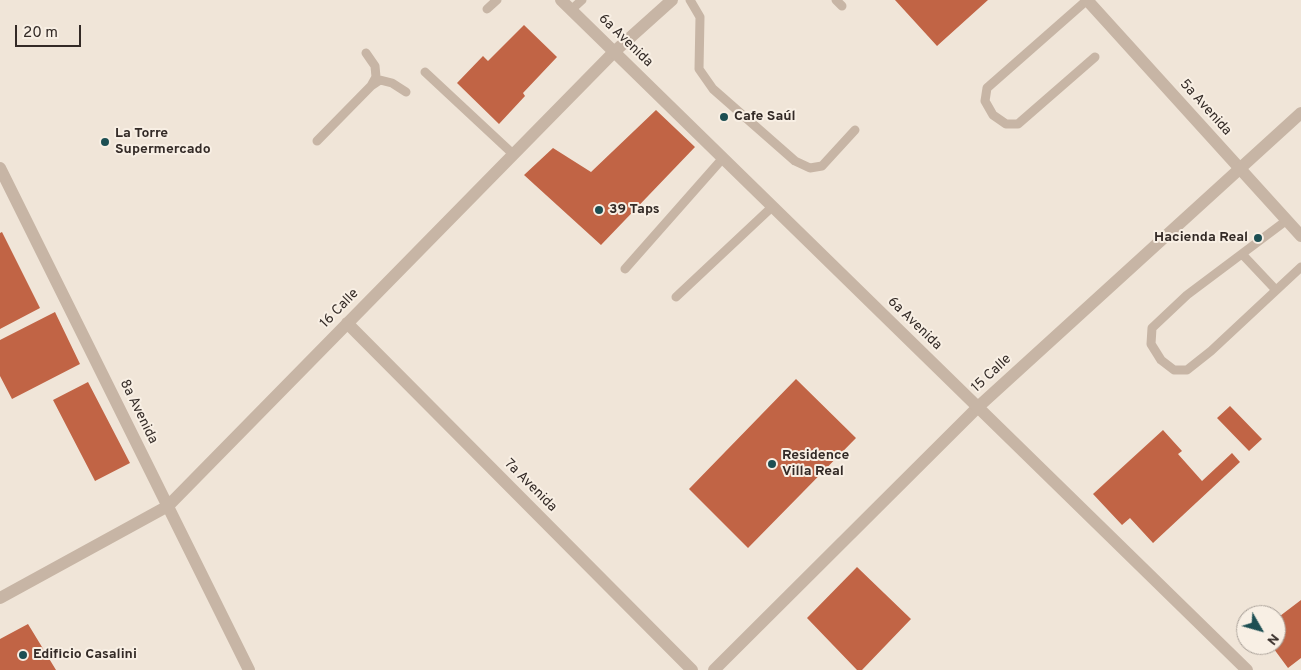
<!DOCTYPE html>
<meta charset="utf-8">
<style>
body{margin:0}
#map{position:relative;width:1301px;height:670px;overflow:hidden;background:#f0e5d8;font-family:Overpass,sans-serif}
canvas{display:block}
.north{position:absolute;left:1236px;top:605px;width:50px;height:50px;box-sizing:border-box;background:#f8efe4;border:1px solid #a9a098;border-radius:50%;rotate:128deg;font-size:14px;font-weight:700;line-height:20px;text-align:center;color:#332a26}
.north::after{content:'';display:block;margin:auto;width:18px;height:22px;background:#1d4f53;clip-path:polygon(50% 0,100% 100%,50% 72%,0 100%)}
.scale{position:absolute;left:15px;top:25px;width:66px;height:22px;box-sizing:border-box;border:2px solid #332a26;border-top:0;padding-left:6px;font-size:15px;line-height:18px;white-space:nowrap;color:#332a26;-webkit-text-stroke:4px #f8efe4;paint-order:stroke}
</style>
<div id="map">
<canvas width="1301" height="670"></canvas>
<div class="north">N</div>
<div class="scale">20 m</div>
</div>
<script>
const context = document.querySelector('canvas').getContext('2d');
context.lineJoin = 'round';
function fillPath(path, color) {
  context.fillStyle = color;
  context.fill(path, 'evenodd');
}
function shape(rows) {
  const path = new Path2D();
  for (const r of rows) {
    path.moveTo(r[0], r[1]);
    for (let i = 2; i < r.length; i += 2) path.lineTo(r[i], r[i + 1]);
  }
  return path;
}
function trace(path, color, width, dash) {
  context.strokeStyle = color;
  context.lineWidth = width;
  context.lineCap = dash ? 'butt' : 'round';
  context.setLineDash(dash || []);
  context.stroke(path);
}
function drawText(font, color, halo, rows, align = 'center') {
  context.font = font + ' Overpass,sans-serif';
  context.lineWidth = 4;
  context.setLineDash([]);
  context.textBaseline = 'middle';
  context.strokeStyle = halo;
  context.fillStyle = color;
  for (const [text, x, y, turn = 0] of rows) {
    context.save();
    context.translate(x, y);
    context.rotate((+turn || 0) * Math.PI / 180);
    context.textAlign = isNaN(turn) ? turn : align;
    if (halo) context.strokeText(text, 0, 0);
    context.fillText(text, 0, 0);
    context.restore();
  }
}
fillPath(shape([
 [895,0,988,0,937,46],
 [524,25,557,57,523,93,525,96,499,124,457,83,483,56,488,61],
 [656,110,695,147,601,245,524,175,553,148,591,172],
 [2,232,40,308,0,329,0,233],
 [55,312,80,364,12,399,0,376,0,340],
 [796,379,856,438,748,548,689,489],
 [88,382,130,463,95,481,53,400],
 [1230,406,1262,439,1249,451,1217,418],
 [1163,430,1182,451,1178,454,1202,481,1232,453,1240,462,1153,543,1130,518,1122,525,1093,494],
 [857,567,911,619,862,670,857,670,807,618],
 [1301,600,1301,658,1288,668,1271,645,1276,645,1276,619],
 [28,624,56,670,0,670,0,639]
]), '#c16445');
trace(shape([
 [690,0,700,17,699,69,713,89,795,161,810,168,822,166,855,130],
 [836,0,842,6],
 [1087,0,987,88,985,101,993,115,1006,124,1018,124,1095,57],
 [487,9,497,0],
 [571,10,582,0],
 [366,53,375,66,376,77,371,86],
 [425,72,513,154],
 [317,141,371,86,380,80,392,83,406,92],
 [1287,220,1187,295,1152,328,1151,344,1161,360,1174,370,1187,370,1211,351,1301,267],
 [1242,254,1275,289],
 [625,269,723,158],
 [676,297,772,207]
]), '#c7b5a5', 9);
trace(shape([
 [1087,0,1301,236],
 [0,168,249,670],
 [347,323,692,670],
 [0,598,168,506,614,52],
 [714,670,978,407]
]), '#c7b5a5', 12);
trace(shape([
 [561,0,1247,670],
 [614,52,672,0],
 [978,407,1301,113]
]), '#c7b5a5', 12);
for (const [x, y, r, color] of [
 [724,117,5,"#1d4f53"],
 [105,142,5,"#1d4f53"],
 [599,210,5,"#1d4f53"],
 [1258,238,5,"#1d4f53"],
 [772,464,5,"#1d4f53"],
 [23,655,5,"#1d4f53"]
]) {
  const dot = new Path2D();
  dot.arc(x, y, r, 0, 2 * Math.PI);
  context.fillStyle = color;
  context.fill(dot);
  trace(dot, '#f8efe4', 2);
}
drawText('14px', '#332a26', '#f8efe4', [
 ["6a Avenida",625,41,44],
 ["5a Avenida",1205,108,48],
 ["16 Calle",340,309,-46],
 ["6a Avenida",914,324,44],
 ["15 Calle",992,374,-43],
 ["8a Avenida",138,412,64],
 ["7a Avenida",530,486,45]
]);
drawText('bold 14px', '#332a26', '#f8efe4', [
 ["Cafe Saúl",734,117],
 ["La Torre",115,134],
 ["Supermercado",115,150],
 ["39 Taps",609,210],
 ["Hacienda Real",1248,238,"right"],
 ["Residence",782,456],
 ["Villa Real",782,472],
 ["Edificio Casalini",33,655]
], 'left');
</script>
